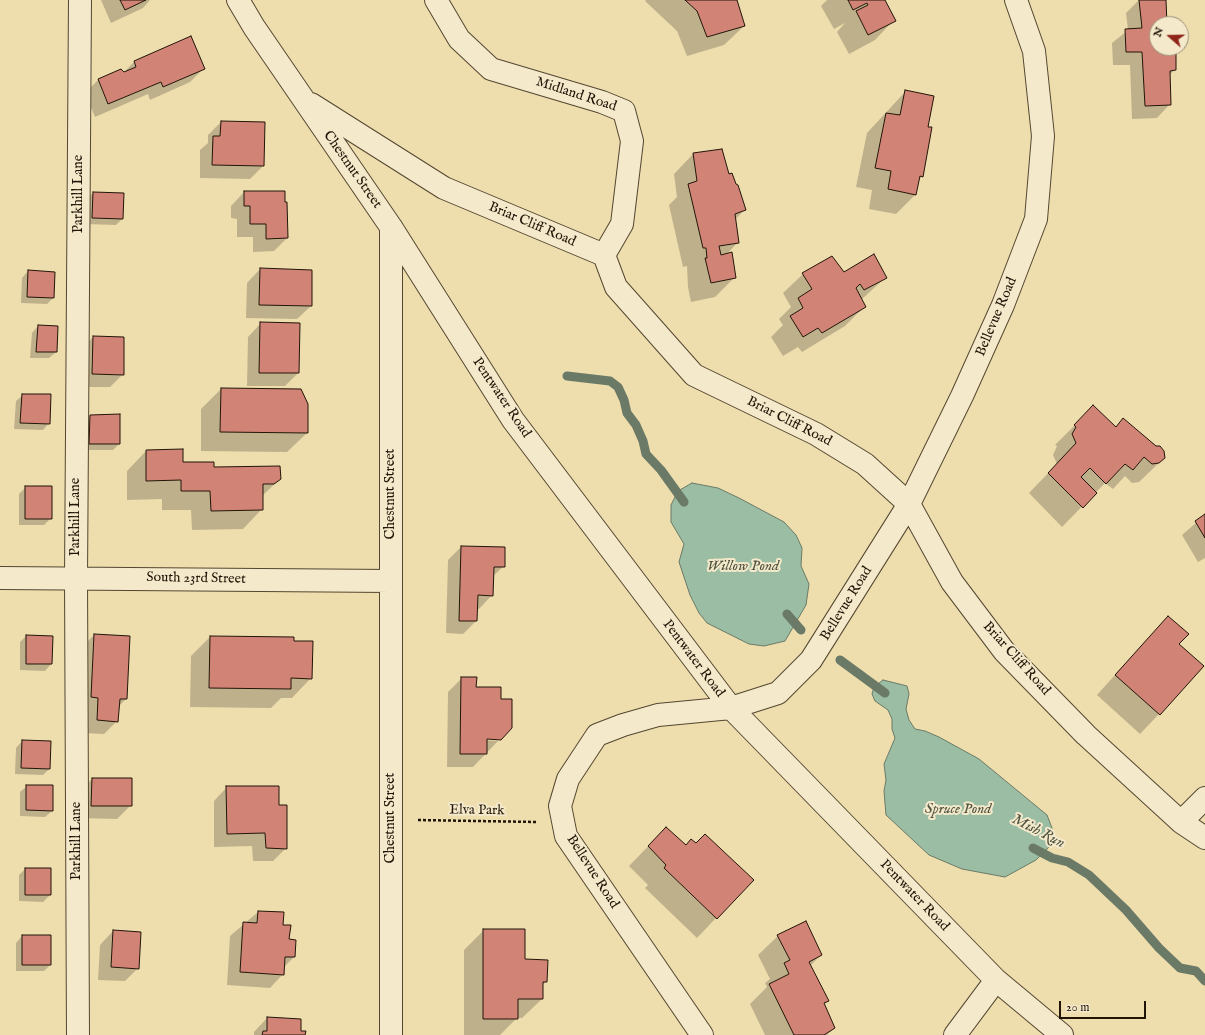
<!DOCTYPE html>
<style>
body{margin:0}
#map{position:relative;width:1205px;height:1035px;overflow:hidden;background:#eeddad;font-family:"IM FELL English",serif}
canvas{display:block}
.north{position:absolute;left:1149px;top:16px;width:40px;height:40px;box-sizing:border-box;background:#f4e9ca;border:1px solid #a0947c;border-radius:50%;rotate:290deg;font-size:11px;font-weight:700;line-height:16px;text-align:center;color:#211508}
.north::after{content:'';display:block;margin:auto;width:14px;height:18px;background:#8f2418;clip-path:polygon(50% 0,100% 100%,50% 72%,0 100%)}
.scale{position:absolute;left:1059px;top:1001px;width:87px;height:18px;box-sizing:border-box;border:2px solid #211508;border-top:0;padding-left:5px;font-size:12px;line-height:14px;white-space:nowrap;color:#211508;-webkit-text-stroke:3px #f4e9ca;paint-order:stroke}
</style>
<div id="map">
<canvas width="1205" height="1035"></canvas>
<div class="north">N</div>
<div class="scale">20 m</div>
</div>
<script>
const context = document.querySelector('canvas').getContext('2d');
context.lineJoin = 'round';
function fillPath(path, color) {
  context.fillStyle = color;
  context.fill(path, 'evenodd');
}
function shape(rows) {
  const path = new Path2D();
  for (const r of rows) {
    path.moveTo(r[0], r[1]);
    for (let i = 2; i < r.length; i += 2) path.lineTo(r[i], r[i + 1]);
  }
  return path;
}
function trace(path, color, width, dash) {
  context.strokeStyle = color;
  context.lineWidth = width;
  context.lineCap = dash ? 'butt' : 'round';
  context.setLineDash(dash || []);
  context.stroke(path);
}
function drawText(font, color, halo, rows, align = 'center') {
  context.font = font + ' "IM FELL English",serif';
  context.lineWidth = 4;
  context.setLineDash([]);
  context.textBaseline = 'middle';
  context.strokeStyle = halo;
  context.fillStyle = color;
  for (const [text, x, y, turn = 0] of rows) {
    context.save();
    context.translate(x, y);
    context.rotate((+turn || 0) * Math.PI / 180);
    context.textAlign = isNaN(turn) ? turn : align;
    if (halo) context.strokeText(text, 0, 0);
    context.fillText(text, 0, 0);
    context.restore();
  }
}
const water = shape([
 [692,483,718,488,739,498,784,522,796,535,802,548,801,566,809,584,806,605,785,641,764,646,749,644,707,623,699,613,690,595,679,562,684,544,671,522,671,505,678,491,692,483],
 [883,680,907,686,909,694,906,709,909,720,915,729,925,731,939,737,979,759,1047,815,1052,828,1051,845,1036,860,1005,877,962,869,929,855,886,815,884,791,886,780,884,764,895,738,892,729,892,719,888,710,875,701,872,694,874,687,883,680]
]);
fillPath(water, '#9bbda4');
trace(water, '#6a7a66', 1);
fillPath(shape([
 [101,0,150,0,143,8,111,23],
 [646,0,736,0,744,26,724,45,687,56,677,31,645,1],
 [827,0,885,0,894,20,875,40,849,54,837,32,845,23,834,29,821,6],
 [1139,0,1165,0,1166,24,1157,24,1157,48,1175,48,1175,69,1169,76,1170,104,1157,118,1132,119,1130,65,1113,65,1112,43,1128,30,1126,13],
 [135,61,203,69,190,82,150,100,148,94,95,117,85,93,98,80,120,70,123,73],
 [905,92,927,128,922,176,919,179,915,195,896,214,869,209,872,190,856,187,867,133],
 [221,122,263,166,250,179,200,178,200,150,208,143,208,135],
 [693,154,728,175,745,209,735,220,738,242,726,255,735,277,715,297,691,302,688,287,687,266,683,267,669,205,677,197,674,174],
 [244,192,287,238,274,251,253,252,253,237,237,237,237,219,231,218,231,206],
 [93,193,122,219,116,225,86,224,87,199],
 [260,269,311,306,297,319,246,318,247,283],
 [28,271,53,298,47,304,21,303,22,278],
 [844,273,886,277,861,300,865,306,845,326,802,352,798,347,783,356,771,337,783,325,779,319,791,307,783,293,803,274],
 [261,323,298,373,285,386,247,386,248,337],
 [38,326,56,352,49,358,30,358,32,333],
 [93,337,123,374,110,387,79,387,80,351],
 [221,389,301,390,307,433,287,452,201,451,201,409],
 [23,395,49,423,43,430,14,429,16,401],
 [1093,407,1116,428,1124,420,1163,451,1164,458,1139,482,1132,483,1125,476,1113,489,1105,483,1062,527,1029,493,1057,464,1053,455,1057,446,1055,445],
 [90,416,119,444,113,450,83,450,84,422],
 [146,451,182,463,280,479,262,496,262,509,243,529,192,530,191,510,162,510,162,499,127,500,127,471],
 [26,487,51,518,44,525,19,525,19,494],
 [1205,515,1205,558,1198,562,1182,535],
 [461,547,504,566,492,577,492,595,479,609,476,608,476,621,463,634,446,633,448,560],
 [94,635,126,699,118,707,117,721,104,734,84,733,81,648],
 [26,636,52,637,51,664,45,671,20,670,20,642],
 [210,637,293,642,311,678,292,698,281,698,271,708,190,707,191,656],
 [1149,637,1178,644,1159,714,1140,734,1097,695],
 [462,678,475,688,500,700,511,727,499,740,482,738,482,740,498,741,473,767,447,767,448,692],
 [22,741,49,769,43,775,15,774,16,748],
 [92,779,131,805,117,819,78,818,79,792],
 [27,786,52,811,45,817,20,816,20,792],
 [227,787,278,806,286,848,273,861,253,861,252,846,214,847,214,801],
 [666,828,686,846,752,880,697,938,645,888,648,885,629,866],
 [25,869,50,869,50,895,43,902,19,901,19,875],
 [258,912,282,926,288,940,295,940,294,957,284,967,283,974,270,988,227,985,230,936],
 [484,930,524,960,546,981,542,986,542,999,522,1018,517,1018,500,1035,464,1035,464,950],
 [113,931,138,968,125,981,98,980,100,945],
 [22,936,50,965,44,971,16,971,16,943],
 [778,936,821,955,810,966,828,1001,823,1005,834,1028,827,1035,765,1035,750,1004,767,987,765,983,770,979,758,955],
 [267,1018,300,1032,304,1035,254,1035,254,1032]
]), '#0003');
trace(shape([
 [567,376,610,381,618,387,624,400,627,413,636,425,643,441,646,454,661,470,684,502],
 [787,614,801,630],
 [840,660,885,693],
 [1033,848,1052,858,1068,862,1089,875,1126,910,1159,948,1180,968,1196,971,1205,981]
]), '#6a7a66', 9);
const building = shape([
 [120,0,146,0,125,10,120,0],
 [685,0,737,0,745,26,707,37,697,11,685,0],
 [848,0,885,0,896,21,868,35,856,11,868,5,867,3,853,10,848,0],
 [1139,0,1166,0,1167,24,1157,24,1157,48,1176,48,1176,70,1170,71,1171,105,1145,106,1142,52,1126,52,1125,29,1142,28,1139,0],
 [191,36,205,69,163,87,161,82,108,104,98,79,121,69,124,72,136,67,134,61,191,36],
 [905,90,934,96,928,127,932,127,923,177,920,176,916,195,888,189,891,171,875,168,886,113,900,115,905,90],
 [221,121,265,122,264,166,212,165,213,136,220,136,221,121],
 [722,149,729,174,732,173,736,184,738,185,746,210,735,214,739,243,719,246,721,255,732,252,736,278,711,283,705,258,707,258,706,248,703,248,688,184,697,181,693,153,722,149],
 [244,191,285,191,285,202,287,202,288,238,266,239,266,224,250,224,250,206,244,206,244,191],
 [93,192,124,193,123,219,92,218,93,192],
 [874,254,887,278,864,290,860,284,856,288,866,307,822,333,818,328,803,337,790,316,803,308,798,298,812,289,802,273,832,256,844,272,874,254],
 [260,268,312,270,312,306,259,305,260,268],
 [28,270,55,272,54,298,27,297,28,270],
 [260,322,300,323,299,373,259,373,260,322],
 [38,325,58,326,57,352,36,352,38,325],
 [93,336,124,337,124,375,92,374,93,336],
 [221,388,301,389,308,404,308,433,220,432,221,388],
 [22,394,51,394,50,424,20,423,22,394],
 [1093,405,1116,427,1123,418,1156,446,1160,446,1164,451,1165,458,1159,463,1152,464,1144,457,1133,470,1125,464,1106,484,1090,468,1081,477,1097,493,1083,508,1048,473,1076,443,1072,434,1076,427,1074,425,1093,405],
 [120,414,120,444,89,444,90,415,120,414],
 [183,449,183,462,214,462,214,467,280,466,281,479,274,484,263,484,263,510,211,511,210,491,181,491,181,480,146,481,146,450,183,449],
 [25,486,52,486,52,519,25,519,25,486],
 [1205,514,1205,538,1195,521,1205,514],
 [461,546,505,547,505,567,494,567,493,596,478,595,477,621,459,621,461,546],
 [1168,616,1189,634,1179,644,1204,666,1160,715,1115,675,1168,616],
 [94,634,130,636,127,699,120,699,118,722,97,720,98,698,91,697,94,634],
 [26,635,53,636,52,664,26,664,26,635],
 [210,636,294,637,294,641,313,641,312,679,291,678,291,689,290,689,209,688,210,636],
 [461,677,477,677,476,687,501,687,501,699,512,699,512,728,501,740,487,739,487,754,460,754,461,677],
 [22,740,51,741,50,769,21,768,22,740],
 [92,778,132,778,132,806,91,806,92,778],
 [26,785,53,785,53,811,26,810,26,785],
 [226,786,279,786,279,805,287,805,287,849,266,848,265,833,227,834,226,786],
 [666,827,686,845,691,839,696,843,705,834,754,880,717,919,664,868,666,865,648,846,666,827],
 [25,868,51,868,51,895,25,895,25,868],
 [258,911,284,912,283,925,291,925,289,939,296,940,295,957,285,957,284,975,240,972,243,922,257,923,258,911],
 [806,921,822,955,809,962,829,1001,824,1003,835,1028,824,1035,794,1035,769,984,789,974,784,963,790,960,777,935,806,921],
 [483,929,525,929,525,959,548,960,547,982,543,982,543,999,518,999,518,1019,483,1019,483,929],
 [113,930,141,932,139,969,111,967,113,930],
 [22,935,51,935,51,965,22,965,22,935],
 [267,1017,301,1019,301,1031,306,1031,305,1035,262,1035,263,1031,267,1031,267,1017]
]);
fillPath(building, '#d18376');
trace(building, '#211508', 1);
const minor = shape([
 [238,0,254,27,391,227,513,420,731,708,996,980,1062,1035],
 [436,0,459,39,491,69,602,102,624,111,632,141,622,224,604,255],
 [311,104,444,188,604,255,616,287,694,375,816,434,865,464,909,504,952,582,1004,651,1086,735,1181,822,1205,838],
 [391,227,391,1035],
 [0,578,391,581],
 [1181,822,1205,798],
 [78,1035,76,578,80,0],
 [702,1035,566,836,560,806,568,779,597,735,623,725,658,715,731,708,778,693,811,660,909,504,962,396,1003,305,1036,219,1043,136,1034,51,1016,0],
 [955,1035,996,980]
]);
trace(minor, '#544731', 24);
trace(shape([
 [418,820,537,822]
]), '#211508', 2.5, [3, 2]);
trace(minor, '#f4e9ca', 22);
drawText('14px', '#211508', '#f4e9ca', [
 ["Midland Road",576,95,18],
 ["Chestnut Street",352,170,55],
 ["Parkhill Lane",79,194,-90],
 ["Briar Cliff Road",532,225,23],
 ["Bellevue Road",997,317,-67],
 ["Pentwater Road",501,398,56],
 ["Briar Cliff Road",789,422,27],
 ["Chestnut Street",391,494,-90],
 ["Parkhill Lane",76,517,-90],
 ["South 23rd Street",196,579,1],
 ["Bellevue Road",847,604,-58],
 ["Pentwater Road",693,659,53],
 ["Briar Cliff Road",1016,659,48],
 ["Elva Park",477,811,1],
 ["Chestnut Street",391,818,-90],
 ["Parkhill Lane",77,841,-90],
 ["Bellevue Road",592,872,57],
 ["Pentwater Road",914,896,46]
]);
drawText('italic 15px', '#4c503f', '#f4e9ca', [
 ["Willow Pond",743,567],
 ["Spruce Pond",958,810],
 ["Mish Run",1038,832,27]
]);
</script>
